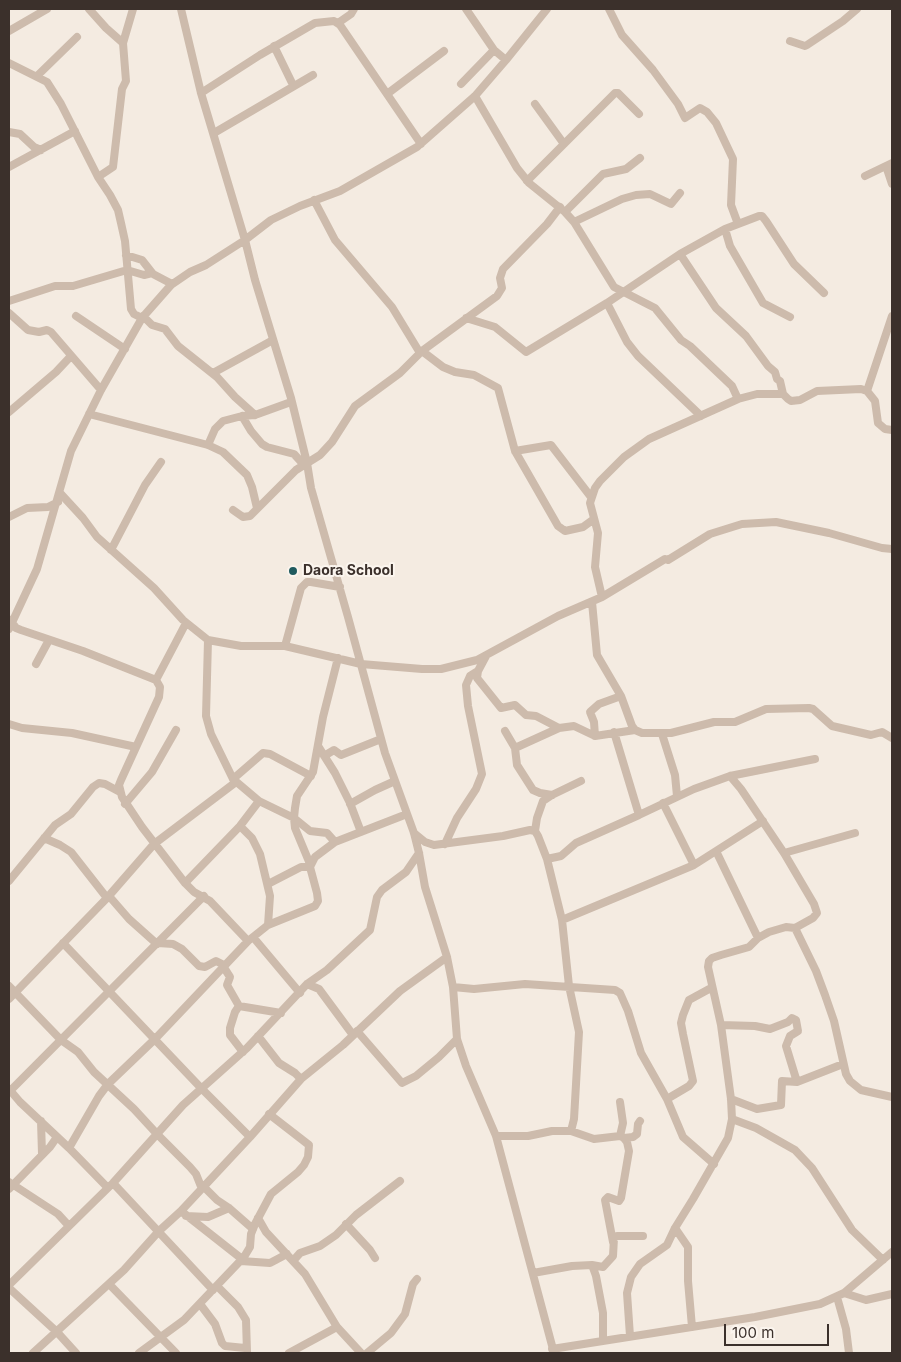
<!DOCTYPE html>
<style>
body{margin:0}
#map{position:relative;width:901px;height:1362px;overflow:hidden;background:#f4ebe1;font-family:Inter,sans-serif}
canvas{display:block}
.frame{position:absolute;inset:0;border:10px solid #3b302b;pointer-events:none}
.scale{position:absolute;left:724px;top:1324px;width:105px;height:22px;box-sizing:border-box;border:2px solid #3b302b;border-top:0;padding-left:6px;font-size:15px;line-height:18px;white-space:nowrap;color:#3b302b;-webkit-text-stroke:4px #fbf5ee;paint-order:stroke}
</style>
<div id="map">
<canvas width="901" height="1362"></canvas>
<div class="frame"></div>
<div class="scale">100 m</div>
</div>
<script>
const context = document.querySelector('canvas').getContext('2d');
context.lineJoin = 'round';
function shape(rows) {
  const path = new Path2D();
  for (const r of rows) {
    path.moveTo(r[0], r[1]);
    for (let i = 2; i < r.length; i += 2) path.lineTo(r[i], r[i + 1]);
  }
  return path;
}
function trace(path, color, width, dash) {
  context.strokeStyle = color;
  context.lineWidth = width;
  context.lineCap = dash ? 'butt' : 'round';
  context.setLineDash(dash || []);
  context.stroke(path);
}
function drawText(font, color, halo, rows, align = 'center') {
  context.font = font + ' Inter,sans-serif';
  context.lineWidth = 4;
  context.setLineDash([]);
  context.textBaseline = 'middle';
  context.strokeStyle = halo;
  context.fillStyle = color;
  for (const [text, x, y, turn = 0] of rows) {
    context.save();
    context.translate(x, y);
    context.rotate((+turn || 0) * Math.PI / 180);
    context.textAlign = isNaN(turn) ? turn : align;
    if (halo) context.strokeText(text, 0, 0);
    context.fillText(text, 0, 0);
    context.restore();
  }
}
trace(shape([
 [89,9,106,28,123,43],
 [181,9,201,93,245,240,255,280,291,398,307,463,311,488,348,617,385,753,414,833,419,853,425,887,447,957,453,987,457,1039,466,1066,496,1136,554,1353],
 [466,9,494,50,506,60],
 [609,9,622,35,653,70,678,104,685,118,700,108,707,112,716,123,733,159,731,205,738,224],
 [338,23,351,14,354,9],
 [9,31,47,9],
 [790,41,805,46,807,45,843,21,857,9],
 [274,46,293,85],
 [9,63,47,82,61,104,98,177,110,195,118,210,121,223,125,241,131,309,134,314,142,318],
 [37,76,77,37],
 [461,84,494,50],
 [201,93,260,55,315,23,334,21,340,25,421,144],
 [387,94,444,51],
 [475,96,517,168,529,183,565,212,574,222,614,287,655,308,681,340,690,346,732,386,738,399],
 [535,104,564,144],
 [9,132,20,134,34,147,41,150],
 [214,133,313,75],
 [886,166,892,184],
 [9,167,75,131],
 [865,176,892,163],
 [98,177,113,167,122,89,126,81,123,43,133,9],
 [527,181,615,93,618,93,639,114],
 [314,200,335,240,392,307,420,353],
 [565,212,603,174,626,169,640,158],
 [574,222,622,199,636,195,650,194,671,204,680,193],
 [725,229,730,246,763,303,790,317],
 [680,254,716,308,746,336,768,366,775,372,777,379,780,381,783,394,788,399,791,401,800,400,817,391,861,389,867,391,875,401,878,423,885,429,892,430],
 [126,255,142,260,153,274,172,284],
 [9,301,55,286,73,286,127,270,144,275,152,273],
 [607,303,627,342,638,356,701,416],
 [9,313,28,330,39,332,47,330,51,332,101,390],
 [76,316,125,349],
 [143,316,152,325,165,329,178,346,217,377,235,397,255,415],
 [466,318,495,327,526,352,607,303,680,254,725,229,759,216,762,216,766,221,794,264,824,293],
 [422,351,443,367,455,372,474,375,498,388,515,451,558,526,565,531,583,527,594,519],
 [213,373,273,340],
 [867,391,892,316],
 [9,412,56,372,71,356],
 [89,414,208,445,223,452,247,475,252,487,257,508],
 [242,416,251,431,262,444,267,447,294,454,304,465],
 [208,445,215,429,223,421,242,416,255,415,291,402],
 [515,451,551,445,591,497],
 [60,493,83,518,97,537,154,588,183,620,208,640,241,646,285,646,361,664,422,669,441,669,477,660,558,616,602,597,665,559,668,560,710,534,742,524,776,522,829,533,882,548,892,549],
 [233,510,243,517,250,516,296,470,320,455,332,442,355,406,400,373,422,351,497,296,502,288,500,278,503,269,547,224,560,207],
 [9,517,27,508,48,507,58,502],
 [111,550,145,485,161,462],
 [602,597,595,567,598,533,590,503,595,488,600,481,624,457,649,439,738,399,757,394,783,394],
 [592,602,597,655,621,696,632,726,635,730,642,733,671,733,714,722,735,722,766,709,809,708,813,709,832,726,871,735,882,732,892,738],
 [10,620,16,628,21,630,83,651,156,680,160,687,159,697,121,780,119,785,122,797,142,827,185,883,194,892,210,901,248,941],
 [9,629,37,569,71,451,101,390,142,318,171,285,190,272,206,265,245,240,271,220,300,206,340,191,417,147,475,96,506,60,547,9],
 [208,640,206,716,211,734,233,779,259,801,294,818,310,831,327,833,335,842],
 [285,646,301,588,307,582,311,582,340,587],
 [486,656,478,671,477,678,501,708,515,705,526,715,536,716,559,728],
 [36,664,49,640],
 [156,680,186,623],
 [9,724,22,728,72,733,136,747],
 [505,731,515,748,517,765,533,790,540,793,552,795],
 [614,732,639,815],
 [662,734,675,775,677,796],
 [595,736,594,722,590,712,599,704,621,696],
 [318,746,335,773,350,803,361,832],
 [515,748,559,728,574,726,595,736,635,730],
 [324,756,334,750,341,755,381,739],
 [233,779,263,753,270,754,311,776],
 [663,803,694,865],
 [125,804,152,772,176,730],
 [350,804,375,790,395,781],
 [240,826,252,838,260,854,270,896,268,925],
 [535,831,537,818,543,801,552,795,581,781],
 [414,833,425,842,434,845,503,836,530,830,535,831,538,836,547,859,562,920,569,986,579,1032,574,1119,571,1131],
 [44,838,60,845,71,852,107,898],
 [445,844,457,818,476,789,482,774,468,706,466,685,470,676,478,671],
 [716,851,758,938],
 [784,853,855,833],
 [547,859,561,856,576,843,639,815,694,789,730,776,815,759],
 [310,864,295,828,294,818,295,808,297,796,313,772,323,717,338,658],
 [9,881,55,825,71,814,93,787,99,783,105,784,120,792],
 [185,883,240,826,259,801],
 [268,884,301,867,310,867],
 [109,896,129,919,157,944],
 [562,920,694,865,763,821],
 [795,928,816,971,825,995,834,1021,846,1074,850,1081,861,1090,892,1097],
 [253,937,300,993],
 [63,943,201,1088,250,1137],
 [158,943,173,944,182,949,199,966,205,967,216,961,224,965],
 [223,966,230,977,227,985,239,1006,235,1012,230,1028,230,1035,243,1052],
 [307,984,319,989,353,1035],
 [9,986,61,1040,78,1052,94,1072,134,1109,157,1134,190,1167,196,1174,202,1189],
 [453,987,474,989,525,984,615,990,620,993,628,1011,641,1053,667,1099,683,1137,714,1164],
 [9,999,107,898,154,844,236,782],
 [239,1006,281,1013],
 [721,1025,755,1026,770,1029,788,1022,792,1018,796,1020,798,1031,790,1036,786,1046,797,1082],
 [357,1031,402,1083,416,1076,439,1057,457,1039],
 [258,1036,279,1063,295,1073,301,1079],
 [9,1089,20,1102,69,1148,108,1188],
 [9,1092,204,896],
 [667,1099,689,1086,693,1081,683,1034,681,1023,683,1015,689,1000,711,988],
 [731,1099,757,1109,781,1105,782,1081,797,1082,843,1064],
 [732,1119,756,1128,795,1150,812,1168,852,1230,883,1260],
 [41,1121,42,1154],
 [496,1136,528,1136,552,1131,571,1131,594,1139,620,1136,624,1138,627,1142,629,1151,621,1198,619,1201,608,1197,605,1200,613,1242],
 [620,1136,623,1123,620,1102],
 [624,1138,633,1137,637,1134,638,1124,640,1121],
 [69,1148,99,1096,108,1084,155,1039,248,941,268,925,315,906,318,901,317,893,310,867,315,857,335,842,407,814],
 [9,1182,58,1214,69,1226],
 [113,1183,213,1290],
 [204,1187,217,1200,229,1208,253,1229],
 [9,1189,50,1147,57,1137],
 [181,1211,242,1259],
 [186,1216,208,1217,229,1208],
 [258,1218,266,1232,305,1274,337,1327,361,1353],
 [346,1224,370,1250,375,1258],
 [675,1228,688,1247,688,1281,692,1327],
 [241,1261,270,1263,287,1254],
 [293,1261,300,1253,320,1246,336,1235,356,1215,400,1181],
 [592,1265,596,1276,603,1313,603,1341],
 [533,1273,572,1266,592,1265,603,1267,613,1256,614,1238,617,1236,643,1236],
 [9,1285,113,1183,183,1105,247,1048,307,984,327,970,370,930,377,897,382,890,406,872,419,853],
 [110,1285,176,1353],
 [217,1286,238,1307,246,1320,247,1352],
 [9,1288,57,1332,76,1353],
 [844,1293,866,1300,892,1294],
 [837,1297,846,1329,849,1353],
 [200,1304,215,1324,222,1343,225,1346,245,1348,247,1353],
 [630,1336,627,1293,631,1277,640,1264,667,1245,675,1228,693,1199,728,1138,732,1119,731,1099,721,1025,708,967,709,961,712,958,721,955,749,947,758,938,769,932,786,927,795,928,813,918,817,913,814,904,784,853,741,789,730,776],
 [552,1349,755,1317,820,1304,844,1293,892,1252],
 [33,1353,124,1270,159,1231,181,1211,250,1137,301,1079,343,1045,400,991,447,957],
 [139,1353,184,1320,244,1257,250,1247,251,1234,255,1224,271,1194,298,1172,304,1165,308,1157,309,1145,269,1114],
 [289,1353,337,1327],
 [367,1353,391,1333,405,1314,413,1284,417,1279]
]), '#cdbbac', 8);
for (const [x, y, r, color] of [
 [293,571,5,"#1f5a5e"]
]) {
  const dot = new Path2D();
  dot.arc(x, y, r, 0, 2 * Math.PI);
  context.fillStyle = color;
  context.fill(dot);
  trace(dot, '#fbf5ee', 2);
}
drawText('bold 14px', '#3b302b', '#fbf5ee', [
 ["Daora School",303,571]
], 'left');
</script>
